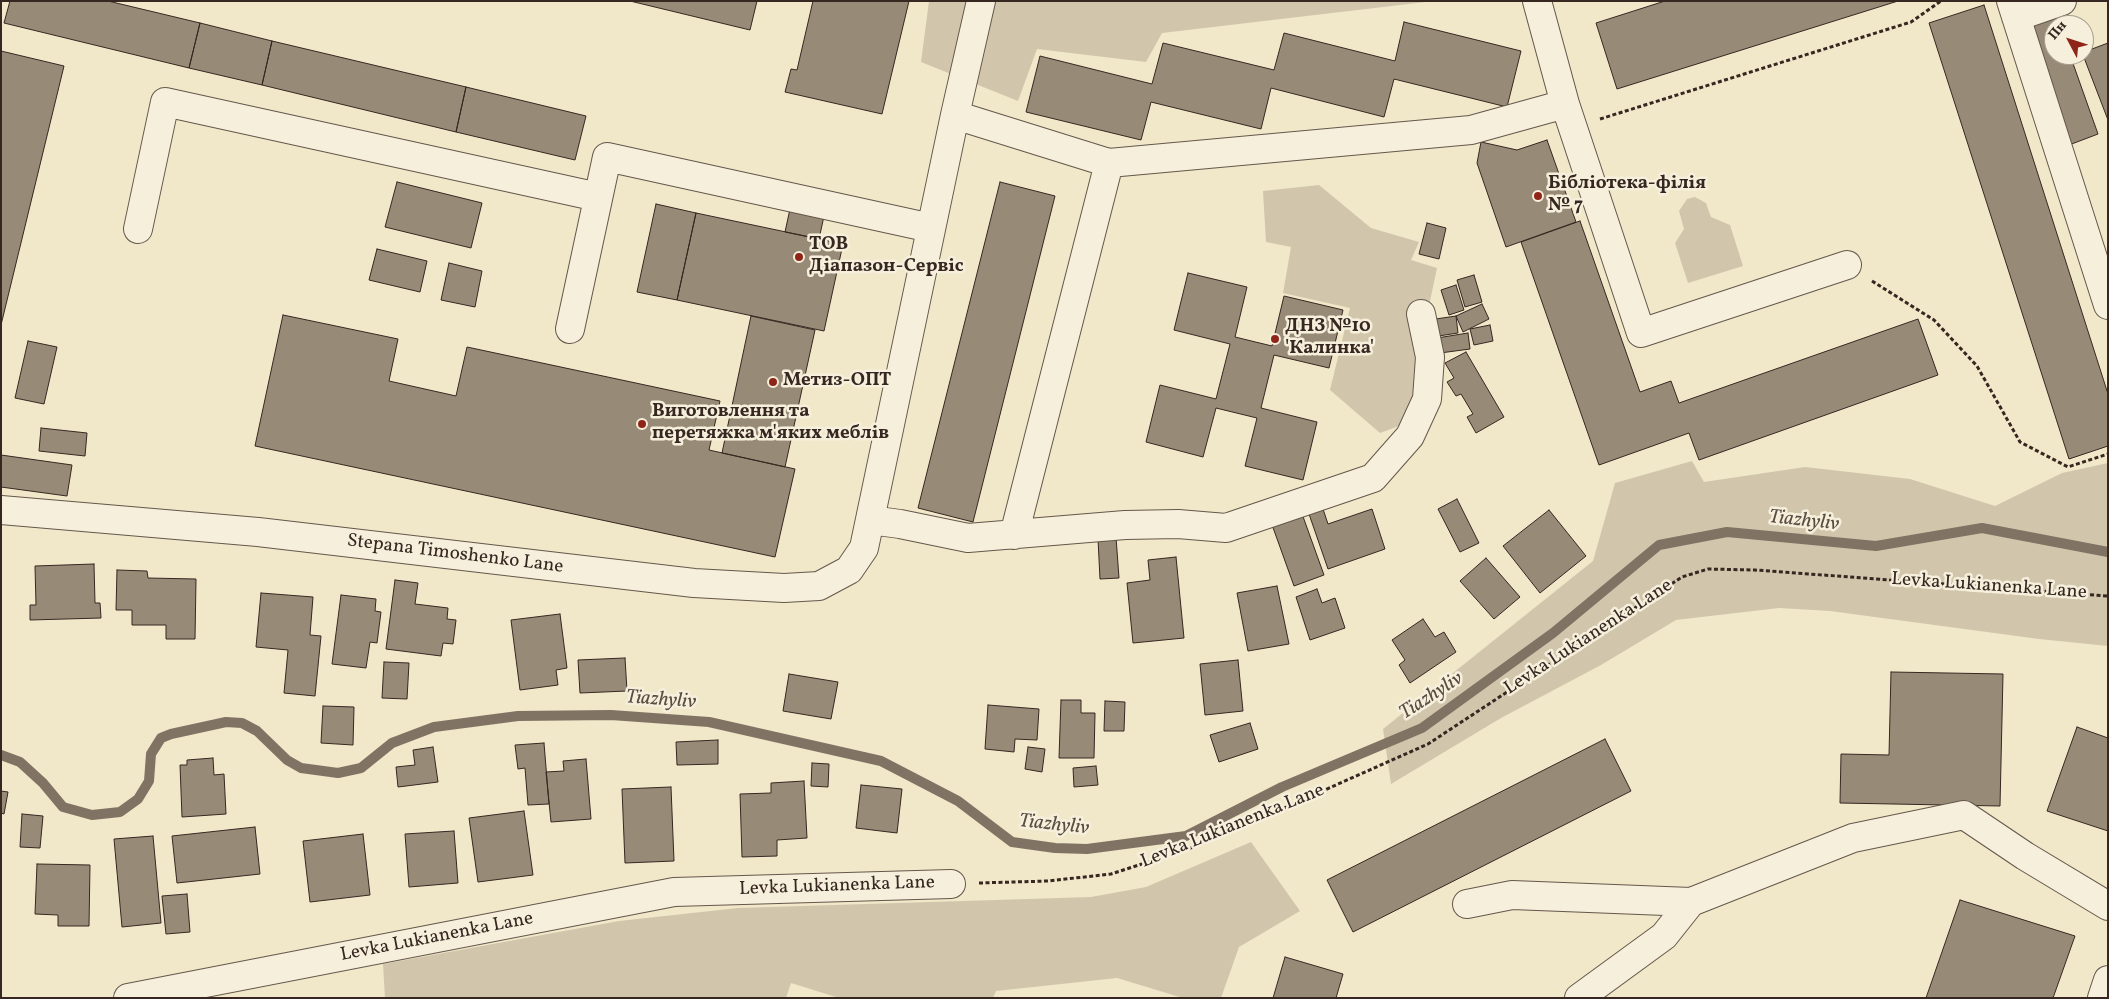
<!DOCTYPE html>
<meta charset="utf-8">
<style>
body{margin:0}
#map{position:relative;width:2109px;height:999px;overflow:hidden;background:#f1e7c9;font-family:Vollkorn,serif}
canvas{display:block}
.frame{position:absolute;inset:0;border:2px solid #362721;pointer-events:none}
.north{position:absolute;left:2044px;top:15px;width:50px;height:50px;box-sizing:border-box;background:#f6efdc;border:1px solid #a99f91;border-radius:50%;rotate:310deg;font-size:14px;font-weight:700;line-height:20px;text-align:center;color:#362721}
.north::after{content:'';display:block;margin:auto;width:18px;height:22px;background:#8f2418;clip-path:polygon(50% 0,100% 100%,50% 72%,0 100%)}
</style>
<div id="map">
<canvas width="2109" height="999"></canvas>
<div class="frame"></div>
<div class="north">Пн</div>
</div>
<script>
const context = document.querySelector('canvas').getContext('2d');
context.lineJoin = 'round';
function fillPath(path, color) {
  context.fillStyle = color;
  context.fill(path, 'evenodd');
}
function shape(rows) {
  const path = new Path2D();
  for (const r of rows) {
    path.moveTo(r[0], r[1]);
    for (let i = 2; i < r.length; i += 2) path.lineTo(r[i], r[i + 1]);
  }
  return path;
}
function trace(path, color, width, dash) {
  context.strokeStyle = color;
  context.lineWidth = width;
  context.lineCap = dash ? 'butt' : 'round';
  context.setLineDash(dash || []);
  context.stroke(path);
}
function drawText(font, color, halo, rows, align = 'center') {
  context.font = font + ' Vollkorn,serif';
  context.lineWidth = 5;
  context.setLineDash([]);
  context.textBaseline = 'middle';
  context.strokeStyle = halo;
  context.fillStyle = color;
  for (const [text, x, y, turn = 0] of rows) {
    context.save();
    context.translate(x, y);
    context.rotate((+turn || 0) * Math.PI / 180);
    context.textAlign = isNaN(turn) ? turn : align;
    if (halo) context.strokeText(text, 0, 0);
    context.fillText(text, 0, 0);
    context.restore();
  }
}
fillPath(shape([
 [929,1,1434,1,1162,33,1146,62,1037,49,1018,101,921,62],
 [1319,185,1371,228,1419,242,1411,260,1437,268,1426,320,1441,382,1407,423,1380,433,1330,390,1350,308,1283,293,1291,247,1266,242,1263,191],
 [1695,197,1706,203,1711,217,1730,225,1743,266,1688,283,1675,243,1684,229,1679,211,1687,199],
 [1692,461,1704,482,1805,467,1910,479,1995,506,2062,473,2108,463,2108,646,2039,639,1830,611,1779,608,1676,620,1601,665,1501,718,1391,784,1383,729,1593,561,1615,483],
 [1251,842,1300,911,1239,947,1221,998,1183,998,1117,978,996,991,993,998,839,998,791,983,786,998,385,998,383,964,619,921,738,908,1091,897,1146,887]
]), '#d1c6ac');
trace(shape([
 [1,755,20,762,43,783,63,807,92,815,120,812,138,799,149,781,151,754,161,738,171,734,226,722,242,723,257,731,287,760,301,768,338,773,361,768,392,743,434,727,518,716,611,715,709,722,881,761,958,801,1012,842,1055,848,1087,849,1186,836,1282,787,1422,728,1553,633,1659,545,1727,532,1876,546,1982,528,2108,552]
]), '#807364', 10);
const building = shape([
 [10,1,108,1,200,23,189,68,4,23,10,1],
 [630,1,757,1,750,30,630,1],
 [813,1,909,1,882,114,785,92,791,69,797,70,813,1],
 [1665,1,1898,1,1617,89,1596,23,1665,1],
 [1984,5,2108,394,2108,446,2069,459,1929,23,1984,5],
 [2055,15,2059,25,2054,25,2054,55,2070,55,2098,134,2069,145,2027,25,2055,15],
 [1404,22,1521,51,1507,107,1394,79,1384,117,1271,88,1261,129,1151,102,1141,140,1026,112,1040,56,1152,84,1163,43,1274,70,1284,33,1395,61,1404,22],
 [200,23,272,41,262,85,189,68,200,23],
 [272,41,466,87,456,132,262,85,272,41],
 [2108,43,2108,120,2083,55,2084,52,2108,43],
 [1,51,64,66,1,325,1,51],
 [466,87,586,116,575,160,456,132,466,87],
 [1547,140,1576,222,1506,247,1477,163,1481,142,1517,150,1547,140],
 [397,182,482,203,471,248,385,227,397,182],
 [1000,182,1055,196,973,522,918,508,1000,182],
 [656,204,696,213,677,300,637,292,656,204],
 [790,209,824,216,819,239,785,232,790,209],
 [696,213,843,244,824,331,677,300,696,213],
 [1580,221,1640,392,1671,381,1679,403,1918,319,1938,375,1699,460,1689,433,1599,465,1521,242,1580,221],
 [1427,223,1446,228,1439,259,1419,254,1427,223],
 [377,249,427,261,420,292,369,280,377,249],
 [449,263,482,271,475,307,441,300,449,263],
 [1188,273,1247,287,1235,337,1272,346,1284,296,1343,310,1329,368,1274,355,1261,408,1317,422,1303,480,1245,466,1257,418,1216,408,1203,457,1146,442,1160,385,1216,399,1230,344,1174,330,1188,273],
 [1474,275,1482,302,1465,307,1457,280,1474,275],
 [1456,285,1464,310,1449,315,1441,290,1456,285],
 [1482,304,1489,319,1463,332,1456,316,1482,304],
 [283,315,398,339,389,381,456,396,467,347,720,401,709,450,795,469,775,557,255,446,283,315],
 [751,316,815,330,785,467,722,453,751,316],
 [1456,316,1458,333,1432,337,1429,320,1456,316],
 [1490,325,1493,341,1474,345,1470,329,1490,325],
 [1468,333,1470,349,1440,353,1437,338,1468,333],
 [28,341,57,347,44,404,15,398,28,341],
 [1466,352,1504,417,1476,433,1467,417,1473,414,1461,394,1456,396,1447,382,1454,378,1445,363,1466,352],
 [41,428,87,433,85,456,39,451,41,428],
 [1,455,72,465,67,496,1,487,1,455],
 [1457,499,1479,543,1460,552,1438,509,1457,499],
 [1323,509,1328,524,1372,509,1385,549,1328,569,1309,514,1323,509],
 [1549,510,1586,556,1540,593,1503,546,1549,510],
 [1301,511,1324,575,1294,586,1271,522,1301,511],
 [1116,537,1119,578,1100,579,1098,539,1116,537],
 [1176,557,1184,638,1133,643,1127,583,1150,580,1148,560,1176,557],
 [1486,558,1520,597,1494,619,1460,581,1486,558],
 [94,564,95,603,100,603,101,618,30,620,30,605,36,605,35,566,94,564],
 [117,570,147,571,148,578,196,579,195,639,166,639,166,625,132,625,132,610,116,610,117,570],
 [395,580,418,583,415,604,448,608,447,619,456,620,453,644,443,643,441,656,386,649,395,580],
 [1277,586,1289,644,1248,651,1237,593,1277,586],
 [1317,589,1322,603,1335,598,1345,628,1310,640,1296,597,1317,589],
 [261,593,313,597,310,635,321,636,315,696,284,693,288,650,256,647,261,593],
 [341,595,376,599,375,611,381,612,377,643,370,642,366,668,332,664,341,595],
 [560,614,567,668,556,670,558,685,520,690,511,620,560,614],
 [1423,619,1435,637,1444,632,1456,652,1410,683,1399,665,1405,660,1392,640,1423,619],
 [625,658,627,691,580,693,578,660,625,658],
 [1238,660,1243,711,1205,715,1200,664,1238,660],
 [384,662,409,663,407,699,382,698,384,662],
 [1891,672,2003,674,2000,806,1840,803,1841,754,1889,755,1891,672],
 [789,674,838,682,831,719,783,711,789,674],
 [1061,700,1081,700,1081,713,1095,713,1094,758,1059,758,1061,700],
 [1105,701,1125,702,1124,731,1104,731,1105,701],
 [988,705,1039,709,1037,740,1015,739,1014,752,985,749,988,705],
 [323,706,354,707,353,745,321,743,323,706],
 [1250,723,1258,749,1219,762,1210,735,1250,723],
 [2077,727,2108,738,2108,831,2047,811,2077,727],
 [1605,739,1631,791,1353,932,1327,880,1605,739],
 [718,740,718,764,677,765,676,742,718,740],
 [544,743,549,804,528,805,525,768,518,769,515,745,544,743],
 [433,747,438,782,398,787,396,767,415,765,413,750,433,747],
 [1028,747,1045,749,1042,772,1025,769,1028,747],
 [213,758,214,775,224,774,226,814,182,817,180,765,187,765,187,760,213,758],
 [586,759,591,819,551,822,546,772,564,771,563,761,586,759],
 [812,763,829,764,828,787,811,786,812,763],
 [1096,766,1098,785,1074,787,1073,768,1096,766],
 [804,781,807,838,777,840,777,856,742,857,740,794,771,793,771,783,804,781],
 [861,785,902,789,897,833,856,828,861,785],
 [671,787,674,861,625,863,622,789,671,787],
 [1,791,8,792,4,814,1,813,1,791],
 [524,811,533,875,478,882,469,818,524,811],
 [22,814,43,816,40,848,20,847,22,814],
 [255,827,260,874,177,883,172,836,255,827],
 [454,831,458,883,409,887,405,834,454,831],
 [363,834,370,895,310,902,303,841,363,834],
 [153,836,161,923,122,927,114,839,153,836],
 [37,864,90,865,89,926,58,926,58,915,35,914,37,864],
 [187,894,190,932,166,934,162,896,187,894],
 [1960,900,2075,936,2053,998,1926,998,1960,900],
 [1285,957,1343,974,1336,998,1273,998,1285,957]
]);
fillPath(building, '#978b78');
trace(building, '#362721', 1);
const minor = shape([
 [1537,1,1565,104,1641,333,1847,265],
 [2011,1,2108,305],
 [2016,17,2062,1],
 [955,115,1109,163,1471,130,1565,104],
 [138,229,165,102,598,197],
 [570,329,607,157,931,228],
 [1,510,258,532,694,583,784,588,819,586,849,570,864,548,955,115,981,1],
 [870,520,900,524,968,538,1125,525,1178,524,1226,528,1373,478,1410,436,1427,399,1430,357,1421,314],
 [1014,535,1109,163],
 [1467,904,1512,895,1691,902,1853,838,1964,815,2025,856,2108,906],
 [128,998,674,892,951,884],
 [1579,998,1664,936,1691,902],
 [2102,998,2108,980]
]);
trace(minor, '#65574b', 30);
trace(shape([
 [1600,119,1911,22,1941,1],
 [1872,281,1934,320,1977,366,2020,442,2068,467,2108,454],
 [979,883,1048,881,1111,874,1188,849,1246,825,1428,744,1682,577,1708,569,1755,570,2108,596]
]), '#362721', 3, [4, 2.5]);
trace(minor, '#f6efdc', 28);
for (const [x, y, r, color] of [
 [1538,196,5,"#8f2418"],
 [799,257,5,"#8f2418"],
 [1275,339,5,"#8f2418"],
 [773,382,5,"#8f2418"],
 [642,424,5,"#8f2418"]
]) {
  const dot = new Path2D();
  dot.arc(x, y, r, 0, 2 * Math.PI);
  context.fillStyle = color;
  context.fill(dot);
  trace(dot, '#f6efdc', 2);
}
drawText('bold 19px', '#362721', '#f6efdc', [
 ["Бібліотека-філія",1548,185],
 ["№ 7",1548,207],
 ["ТОВ",809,246],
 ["Діапазон-Сервіс",809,268],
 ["ДНЗ №10",1285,328],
 ["'Калинка'",1285,350],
 ["Метиз-ОПТ",783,382],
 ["Виготовлення та",652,413],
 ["перетяжка м'яких меблів",652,435]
], 'left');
drawText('19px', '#362721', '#f6efdc', [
 ["Stepana Timoshenko Lane",455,555,7],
 ["Levka Lukianenka Lane",1989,587,4],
 ["Levka Lukianenka Lane",1589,638,-33],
 ["Levka Lukianenka Lane",1233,827,-22],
 ["Levka Lukianenka Lane",837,887,-2],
 ["Levka Lukianenka Lane",437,938,-11]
]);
drawText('italic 20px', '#5b4d42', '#f6efdc', [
 ["Tiazhyliv",1804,522,6],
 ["Tiazhyliv",1432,697,-33],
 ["Tiazhyliv",661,701,4],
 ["Tiazhyliv",1054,826,6]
]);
</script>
